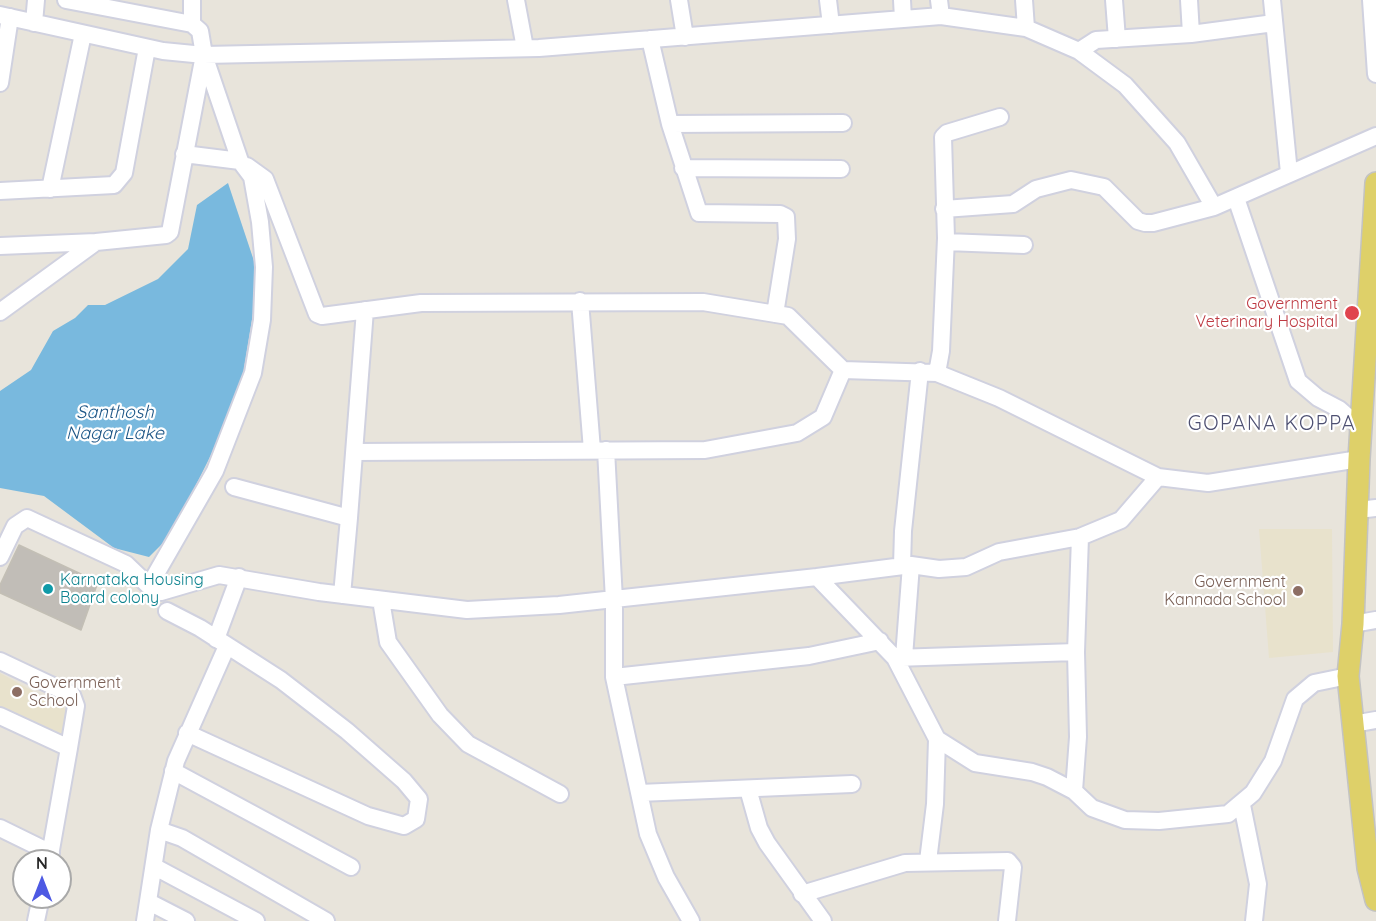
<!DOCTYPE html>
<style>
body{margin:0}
#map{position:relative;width:1376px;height:921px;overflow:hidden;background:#e8e4db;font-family:Quicksand,sans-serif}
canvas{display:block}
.north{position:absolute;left:12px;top:849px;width:60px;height:60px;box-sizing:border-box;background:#fff;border:2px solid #a9a9a9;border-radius:50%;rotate:0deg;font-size:16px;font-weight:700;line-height:24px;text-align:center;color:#272727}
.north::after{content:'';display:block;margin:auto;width:21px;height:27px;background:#4d59e3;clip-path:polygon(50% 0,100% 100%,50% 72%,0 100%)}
</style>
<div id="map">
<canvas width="1376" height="921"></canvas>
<div class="north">N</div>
</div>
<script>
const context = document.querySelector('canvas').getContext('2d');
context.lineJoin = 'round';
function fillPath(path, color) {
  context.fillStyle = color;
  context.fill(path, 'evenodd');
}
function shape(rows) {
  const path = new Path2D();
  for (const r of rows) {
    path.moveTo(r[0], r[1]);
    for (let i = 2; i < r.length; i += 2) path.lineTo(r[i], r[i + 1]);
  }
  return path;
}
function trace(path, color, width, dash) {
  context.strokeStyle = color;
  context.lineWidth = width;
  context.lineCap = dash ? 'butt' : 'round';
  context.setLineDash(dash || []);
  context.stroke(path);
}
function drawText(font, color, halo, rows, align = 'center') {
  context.font = font + ' Quicksand,sans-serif';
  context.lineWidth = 4.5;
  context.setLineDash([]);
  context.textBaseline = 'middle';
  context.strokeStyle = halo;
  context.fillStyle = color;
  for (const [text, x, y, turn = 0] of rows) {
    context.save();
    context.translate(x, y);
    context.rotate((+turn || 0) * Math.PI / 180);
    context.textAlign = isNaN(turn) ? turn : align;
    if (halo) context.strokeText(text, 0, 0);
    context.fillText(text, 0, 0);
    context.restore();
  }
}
fillPath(shape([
 [1259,529,1332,529,1333,652,1269,658],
 [0,673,71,712,67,744,0,711]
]), '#e8e2cc');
fillPath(shape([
 [228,183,254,261,258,283,241,387,232,413,171,535,149,557,114,548,44,496,0,488,0,391,31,370,53,331,75,318,88,305,105,305,158,279,188,249,197,205]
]), '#79b9de');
const building = shape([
 [19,545,98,582,81,630,0,593,0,585,19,545]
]);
fillPath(building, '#c1bdb7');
trace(building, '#c3bfb5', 1.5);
const minor = shape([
 [66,0,192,24,200,31,204,55,240,161,252,177,260,222,264,267,262,320,253,373,215,471,149,586],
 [192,0,192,24],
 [516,0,525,48],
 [679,0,685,37],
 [828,0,831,25],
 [902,0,903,19],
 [939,0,941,16],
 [1024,0,1026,28],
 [1114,0,1117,39],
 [1189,0,1191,34],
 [1272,0,1289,173],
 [1371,0,1376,74],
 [0,15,163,51,204,55,539,48,941,16,1026,28,1079,51,1125,85,1177,143,1214,207,1376,136],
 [34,23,36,0],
 [650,39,670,124,699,213,780,214,786,217,787,239,775,314],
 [1079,51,1096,40,1191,34,1274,23],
 [0,83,10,17],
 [670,124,843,123],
 [184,154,240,161],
 [247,166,265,179,317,314,322,316,421,303,703,302,788,316,843,370,937,373,999,398,1158,477,1208,483,1359,459],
 [683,168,841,169],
 [50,189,83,34],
 [0,191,114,185,124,173,147,48],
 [1236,198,1298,381,1318,398,1339,409,1362,429],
 [944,209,1013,204,1036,189,1071,180,1104,187,1138,221,1145,223,1153,223,1214,207],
 [946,242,1024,245],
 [0,246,96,242],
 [580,301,592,450],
 [0,312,96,242,166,235,170,232,204,55],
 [937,373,941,351,946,238,943,137,947,133,1000,117],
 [606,450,614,600,614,677,648,834,666,877,691,921],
 [355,452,705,450,797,433,823,417,843,370],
 [234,487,349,518,365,310],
 [1358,510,1376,508],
 [0,557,15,526,27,518,126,564,149,586,161,592,219,575,319,592,467,610,559,605,817,577,895,658,937,739,975,763,1032,772,1047,777,1074,791,1092,808,1125,820,1159,821,1228,814,1253,793,1273,761,1295,699,1314,683,1348,676],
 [902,566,903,531,920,371],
 [817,577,911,565,939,569,966,567,999,552,1080,537,1121,520,1158,477],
 [342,595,349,518],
 [381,600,388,642,440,715,468,744,560,794],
 [167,611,200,628,281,680,347,731,404,781,419,799,416,819,404,826,368,816,187,733],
 [1353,624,1376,620],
 [216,639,239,577],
 [904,657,911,565],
 [895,658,1076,652],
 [0,661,72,695,76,706,69,748],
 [614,677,809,656,880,641],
 [0,716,69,748,49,861],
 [1353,724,1376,720],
 [173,771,351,867],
 [748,789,759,828,767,843,823,921],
 [1074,791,1078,737,1076,652,1080,537],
 [639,793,852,784],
 [1242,805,1258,884,1254,921],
 [0,828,51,853],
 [159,830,182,838,326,921],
 [928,861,935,804,937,739],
 [155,867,256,921],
 [802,894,905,863,1008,861,1013,867,1007,921],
 [149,902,186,921],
 [36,921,41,897],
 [145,921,159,830,176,761,227,646]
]);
const major = shape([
 [1376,183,1359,459,1353,624,1348,676,1368,868,1376,900]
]);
trace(minor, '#d0d1df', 20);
trace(major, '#c3c3c3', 24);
trace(minor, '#fff', 16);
trace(major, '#ded069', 21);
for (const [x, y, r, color] of [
 [1352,313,8,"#e0444e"],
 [48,589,6,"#0f9aa8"],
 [1298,591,6,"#8d6e63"],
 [17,692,6,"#8d6e63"]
]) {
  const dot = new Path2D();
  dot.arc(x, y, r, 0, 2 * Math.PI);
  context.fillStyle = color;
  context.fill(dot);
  trace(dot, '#fff', 2);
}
drawText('16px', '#be3a42', '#fff', [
 ["Government",1338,304],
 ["Veterinary Hospital",1338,322]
], 'right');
drawText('16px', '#0d838f', '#fff', [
 ["Karnataka Housing",60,580],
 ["Board colony",60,598]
], 'left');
drawText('16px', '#785e54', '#fff', [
 ["Government",1286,582],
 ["Kannada School",1286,600],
 ["Government",29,683,"left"],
 ["School",29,701,"left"]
], 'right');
drawText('italic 18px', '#1d5686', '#fff', [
 ["Santhosh",115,413],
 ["Nagar Lake",115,434]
]);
context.letterSpacing = '1.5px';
drawText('20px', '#4e5072', '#fff', [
 ["GOPANA KOPPA",1272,424]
]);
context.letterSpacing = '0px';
</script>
